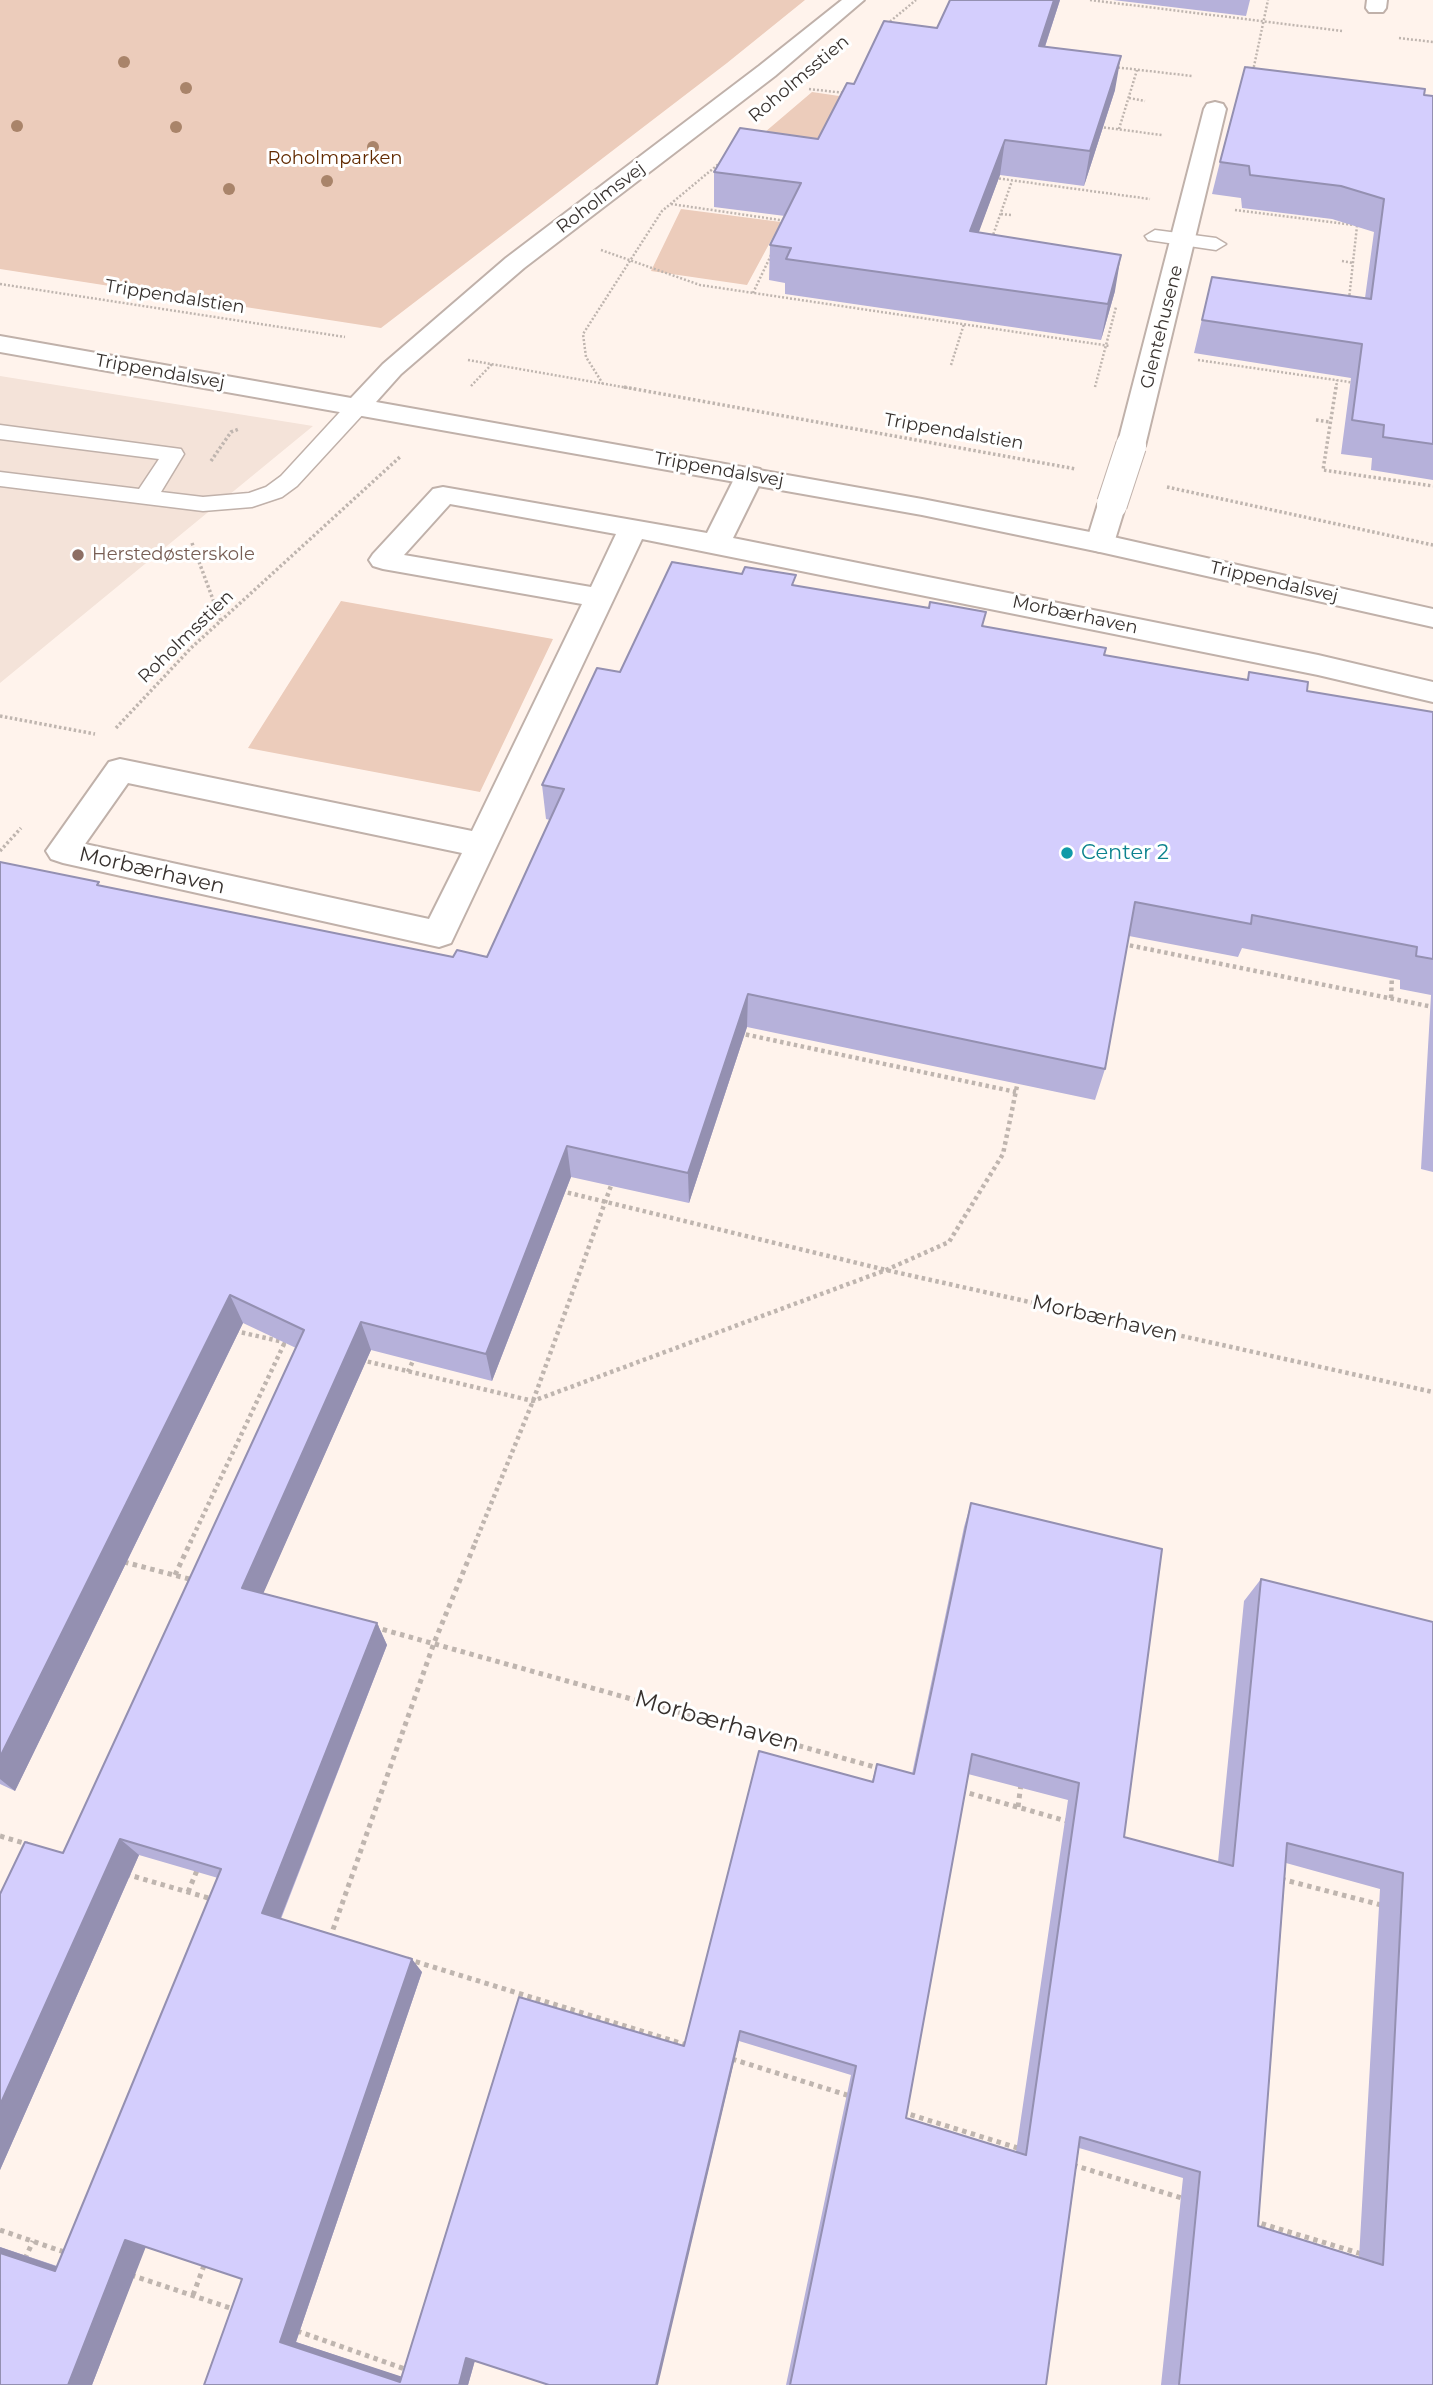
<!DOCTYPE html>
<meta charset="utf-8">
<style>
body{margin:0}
canvas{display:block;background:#fff3ec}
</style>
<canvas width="1433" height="2385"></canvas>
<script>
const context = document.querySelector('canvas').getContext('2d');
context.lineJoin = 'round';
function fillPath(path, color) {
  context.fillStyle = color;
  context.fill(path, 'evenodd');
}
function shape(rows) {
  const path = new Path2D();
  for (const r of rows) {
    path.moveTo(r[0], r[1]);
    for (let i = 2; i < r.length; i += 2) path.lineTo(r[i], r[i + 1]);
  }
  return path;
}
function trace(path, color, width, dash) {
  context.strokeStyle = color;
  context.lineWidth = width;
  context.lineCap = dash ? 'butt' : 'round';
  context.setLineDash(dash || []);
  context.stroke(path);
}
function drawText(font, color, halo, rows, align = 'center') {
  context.font = font + ' Montserrat,sans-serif';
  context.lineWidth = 6;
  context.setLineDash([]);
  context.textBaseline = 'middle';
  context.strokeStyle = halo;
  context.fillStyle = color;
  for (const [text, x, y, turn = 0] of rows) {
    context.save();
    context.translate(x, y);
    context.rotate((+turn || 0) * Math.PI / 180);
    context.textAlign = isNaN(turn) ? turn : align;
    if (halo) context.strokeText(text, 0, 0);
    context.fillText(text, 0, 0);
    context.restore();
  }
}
fillPath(shape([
 [0,376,313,426,0,683]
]), '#f4e3d9');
fillPath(shape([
 [0,0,805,0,727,63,381,328,0,269],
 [812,92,846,97,824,146,758,138],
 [681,209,781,222,747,285,651,271],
 [341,601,553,639,480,792,248,748]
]), '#ecccbb');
const service = shape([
 [1155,230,1216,238,1226,244,1216,250,1148,240,1145,236,1155,230],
 [358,400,366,401,369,406,366,411,297,486,282,497,252,507,203,511,0,486,0,472,139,489,159,459,0,439,0,425,181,449,184,454,161,492,203,497,249,493,266,487,281,476,350,401,358,400]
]);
const minor = shape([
 [1367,0,1387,0,1386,8,1383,12,1369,12,1366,8,1367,0],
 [1215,102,1223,104,1226,109,1145,446,1141,452,1131,454,1121,452,1117,446,1204,109,1207,104,1215,102],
 [750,467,760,469,764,475,733,538,1318,655,1433,682,1433,702,1318,675,642,539,451,943,439,947,63,863,51,859,46,851,109,762,120,759,472,831,582,604,383,569,373,566,369,560,373,554,433,489,443,487,707,533,736,475,740,469,750,467],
 [450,504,616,534,591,587,404,555,450,504],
 [128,783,462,853,429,919,85,844,128,783],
 [1112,496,1122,498,1126,504,1114,543,1110,549,1100,552,1090,549,1086,543,1098,504,1102,498,1112,496]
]);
const tertiary = shape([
 [842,0,864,0,775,76,524,268,401,374,376,402,922,499,1100,534,1433,609,1433,627,1100,552,922,515,0,352,0,336,351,398,383,364,506,258,759,66,842,0]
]);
trace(service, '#c0b1aa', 3);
trace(minor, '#c0b1aa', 4);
trace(tertiary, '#c0b1aa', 4);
trace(shape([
 [1090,0,1342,31],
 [887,24,916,0],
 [1399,38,1433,42],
 [1114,67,1192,76],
 [1253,71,1268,0],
 [809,89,845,93],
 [1129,98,1145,101],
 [1100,127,1162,135],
 [1119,129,1137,70],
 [995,178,1150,199],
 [671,204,787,221],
 [1235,210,1354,225],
 [1001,214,1011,215],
 [992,238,1012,181],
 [601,250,700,285,1110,346],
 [1342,261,1353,263],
 [0,284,345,337],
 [753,293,772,253],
 [1349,299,1357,226],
 [468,360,634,389],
 [1198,360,1356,383],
 [951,365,964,324],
 [603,384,586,357,583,334,662,211,721,162],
 [471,386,493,363],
 [1095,387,1116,307],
 [1336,389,1337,380]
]), '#bfb5af', 2.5, [2, 2]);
trace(shape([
 [624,387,1076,469],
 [1336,387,1323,470,1433,486],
 [1316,420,1330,422],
 [211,461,231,432,239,429],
 [1167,487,1433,545],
 [192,543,221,621],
 [0,716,95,734],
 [116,728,191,648,401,456],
 [0,851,21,828]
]), '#bfb5af', 3.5, [2.5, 2.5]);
trace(shape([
 [1123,944,1433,1007],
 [1391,998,1392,975],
 [739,1033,1016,1092],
 [561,1191,886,1270,1433,1392],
 [235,1331,288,1343],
 [361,1360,533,1401,886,1270,949,1242,1003,1154,1018,1081],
 [408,1372,415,1356],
 [190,1543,285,1342],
 [475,1543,533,1401,612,1183]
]), '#bfb5af', 4.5, [3.5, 3.5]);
trace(shape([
 [124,1562,193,1580],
 [175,1575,191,1541],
 [374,1627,882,1769],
 [961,1791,1070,1822],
 [1018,1807,1021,1784],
 [0,1836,27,1844],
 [126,1874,215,1900],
 [1281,1879,1385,1906],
 [188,1892,198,1868],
 [330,1938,434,1643,476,1541],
 [407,1959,690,2046],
 [732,2059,850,2096],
 [902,2112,1021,2149],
 [1073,2165,1185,2199],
 [1253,2221,1362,2254],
 [0,2230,67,2253],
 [25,2259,33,2241],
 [131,2275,236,2310],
 [193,2295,205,2263],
 [297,2331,408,2370]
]), '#bfb5af', 5, [4.5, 4.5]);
fillPath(service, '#fff');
fillPath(minor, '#fff');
fillPath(tertiary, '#fff');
const minorBridge = shape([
 [1112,504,1131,446]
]);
trace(minorBridge, '#c0b1aa', 32, []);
trace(minorBridge, '#fff', 30);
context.fillStyle = '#a9846a';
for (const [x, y] of [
 [124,62],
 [186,88],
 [17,126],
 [176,127],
 [373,147],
 [327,181],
 [229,189]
]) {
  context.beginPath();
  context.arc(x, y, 6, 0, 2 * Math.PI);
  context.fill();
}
fillPath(shape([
 [1060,0,1045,47,1115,90,1084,186,1000,175,978,233,1115,291,1101,340,785,294,785,283,769,280,770,245,785,216,714,207,714,172,818,139,854,84,937,28],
 [1113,0,1250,0,1246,16],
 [1424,95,1433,96,1433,480,1371,470,1372,458,1341,454,1351,378,1194,353,1212,277,1365,298,1374,232,1332,219,1242,208,1241,198,1212,194,1220,162],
 [796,586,984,627,1104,655,1247,680,1249,672,1307,691,1433,712,1433,1172,1421,1169,1431,995,1400,989,1400,980,1242,948,1238,957,1129,936,1105,1069,1095,1100,747,1027,689,1203,571,1177,492,1381,371,1350,263,1593,377,1623,387,1645,281,1919,422,1972,296,2342,401,2377,684,2046,872,1781,877,1764,912,1774,964,1527,971,1503,1124,1837,1218,1862,1244,1601,1261,1579,1433,1622,1433,2385,1161,2385,1183,2178,1079,2148,1046,2385,786,2385,851,2075,739,2041,475,2360,468,2385,204,2385,242,2279,145,2247,92,2385,0,2247,57,2266,218,1878,139,1855,0,2170,0,1894,63,1853,296,1348,243,1323,15,1791,0,1784,0,862,101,886,453,957,487,957,550,820,546,819,542,785,620,672],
 [968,1774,1068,1800,1016,2152,906,2118],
 [1286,1863,1380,1889,1359,2258,1258,2226]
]), '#b6b1da');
fillPath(shape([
 [1054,0,1060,0,1034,80,1039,46],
 [1121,56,1115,90,1084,186,1090,151],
 [1005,140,1000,175,966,267,970,231],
 [1121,255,1115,291,1101,340,1108,304],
 [748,994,747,1027,689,1203,688,1173],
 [567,1146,571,1177,492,1381,486,1354],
 [230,1295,243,1323,15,1791,0,1779,0,1757],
 [361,1322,371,1350,256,1610,242,1588],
 [377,1623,387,1645,277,1927,262,1913],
 [120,1839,139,1855,0,2170,0,2105],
 [412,1959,422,1972,296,2342,412,2380,400,2382,280,2342],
 [740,2031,739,2041,658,2385,656,2385],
 [125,2240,147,2244,92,2385,68,2385],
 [0,2247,79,2274,55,2271,0,2253],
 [476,2357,468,2385,459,2385,466,2358]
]), '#9490b1');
const building = shape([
 [950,0,1054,0,1039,46,1121,56,1090,151,1005,140,970,231,1121,255,1108,304,786,259,791,248,770,245,801,183,714,172,740,128,818,139,847,83,854,84,884,21,937,28,950,0],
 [1245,67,1425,89,1424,95,1433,96,1433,444,1383,437,1384,425,1352,420,1362,344,1202,320,1212,277,1371,299,1384,199,1341,186,1250,175,1249,166,1220,162,1245,67],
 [672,562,742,574,745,567,796,575,792,585,929,608,930,602,986,612,982,626,1106,648,1104,655,1248,680,1249,672,1308,682,1307,691,1433,712,1433,959,1416,956,1417,947,1252,915,1251,924,1135,902,1105,1069,748,994,688,1173,567,1146,486,1354,361,1322,242,1588,377,1623,262,1913,412,1959,280,2342,400,2382,519,1997,684,2046,759,1751,873,1782,877,1764,914,1774,971,1503,1162,1549,1124,1837,1233,1866,1261,1579,1433,1622,1433,2385,1179,2385,1200,2172,1080,2137,1046,2385,790,2385,856,2066,740,2031,656,2385,549,2385,466,2358,459,2385,204,2385,242,2279,125,2240,68,2385,0,2385,0,2253,55,2271,221,1869,120,1839,0,2105,0,1894,25,1842,63,1853,304,1330,230,1295,0,1757,0,862,99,882,97,885,453,957,457,950,487,957,564,789,542,785,597,668,620,672,672,562],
 [972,1754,1079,1783,1026,2155,906,2118,972,1754],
 [1287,1843,1403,1873,1383,2265,1258,2226,1287,1843]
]);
fillPath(building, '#d4cefd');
trace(building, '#9490b1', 2);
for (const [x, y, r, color] of [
 [78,555,7,"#8d6e63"],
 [1067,853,7,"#0f9aa8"]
]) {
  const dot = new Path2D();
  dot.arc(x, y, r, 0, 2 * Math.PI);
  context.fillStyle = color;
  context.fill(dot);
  trace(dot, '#fff', 2.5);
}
drawText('18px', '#37312e', '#fff', [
 ["Roholmsstien",799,79,-40],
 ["Roholmsvej",601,198,-37],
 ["Trippendalstien",175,297,9],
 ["Glentehusene",1162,327,-76],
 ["Trippendalsvej",160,372,10],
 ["Trippendalstien",954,432,10],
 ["Trippendalsvej",719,470,10],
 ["Trippendalsvej",1274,582,13],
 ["Morbærhaven",1075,615,12],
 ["Roholmsstien",186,637,-44]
]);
drawText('18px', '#622a00', '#fff', [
 ["Roholmparken",335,159]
]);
drawText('18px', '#785e54', '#fff', [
 ["Herstedøsterskole",92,555]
], 'left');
drawText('21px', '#0d838f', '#fff', [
 ["Center 2",1081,853]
], 'left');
drawText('21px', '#37312e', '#fff', [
 ["Morbærhaven",152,871,13],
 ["Morbærhaven",1105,1319,13]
]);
drawText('24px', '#37312e', '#fff', [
 ["Morbærhaven",717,1722,16]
]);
</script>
